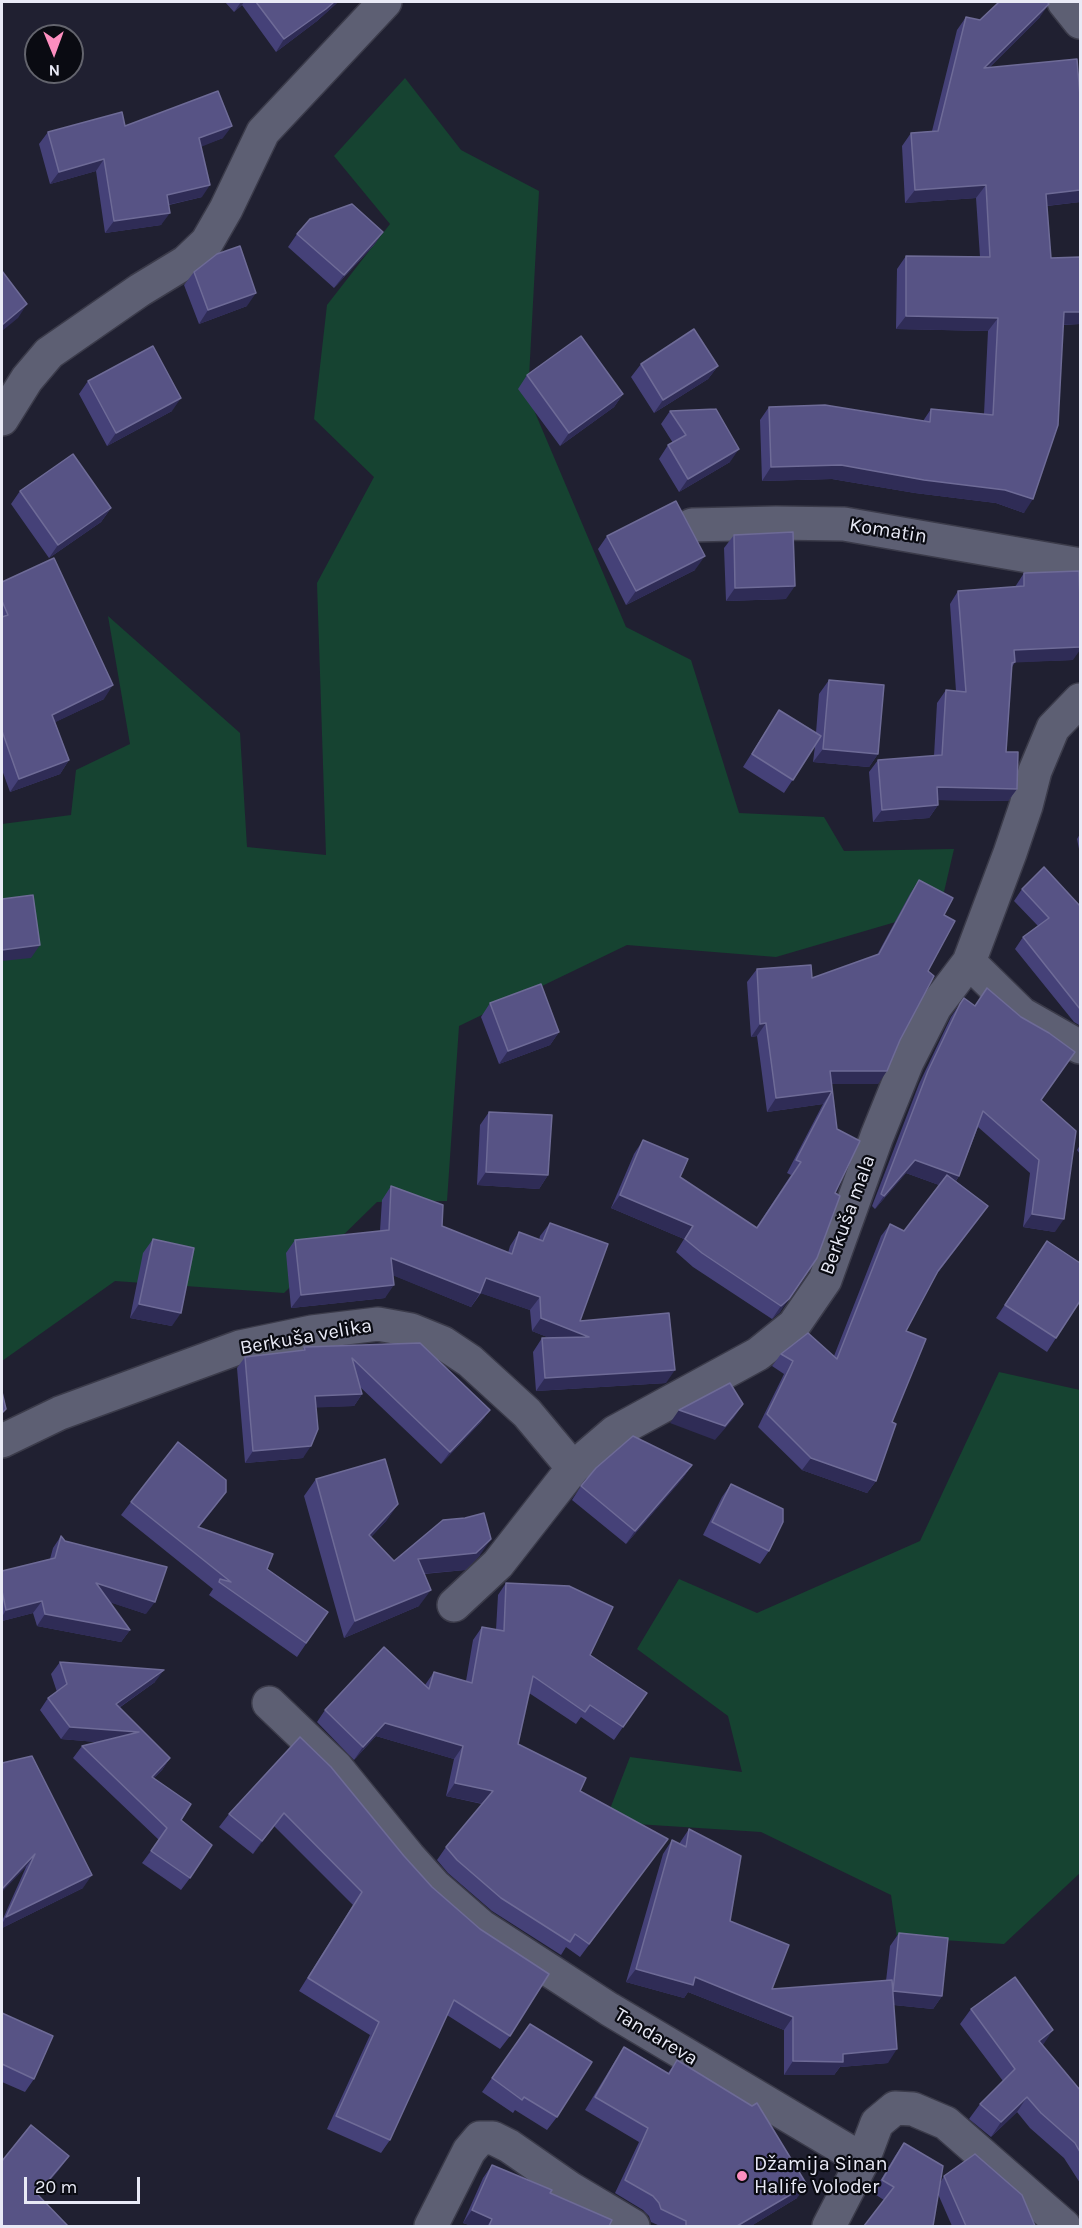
<!DOCTYPE html>
<meta charset="utf-8">
<style>
body{margin:0}
#map{position:relative;width:1082px;height:2228px;overflow:hidden;background:#202031;font-family:Karla,sans-serif}
canvas{display:block}
.frame{position:absolute;inset:0;border:3px solid #e9eaf6;pointer-events:none}
.north{position:absolute;left:24px;top:24px;width:60px;height:60px;box-sizing:border-box;background:#0a0b12;border:2px solid #63646d;border-radius:50%;rotate:179deg;font-size:16px;font-weight:700;line-height:24px;text-align:center;color:#e9eaf6}
.north::after{content:'';display:block;margin:auto;width:21px;height:27px;background:#fd8ebf;clip-path:polygon(50% 0,100% 100%,50% 72%,0 100%)}
.scale{position:absolute;left:24px;top:2177px;width:116px;height:27px;box-sizing:border-box;border:3px solid #e9eaf6;border-top:0;padding-left:8px;font-size:18px;line-height:21px;white-space:nowrap;color:#e9eaf6;-webkit-text-stroke:4px #0a0b12;paint-order:stroke}
</style>
<div id="map">
<canvas width="1082" height="2228"></canvas>
<div class="frame"></div>
<div class="north">N</div>
<div class="scale">20 m</div>
</div>
<script>
const context = document.querySelector('canvas').getContext('2d');
context.lineJoin = 'round';
function fillPath(path, color) {
  context.fillStyle = color;
  context.fill(path, 'evenodd');
}
function shape(rows) {
  const path = new Path2D();
  for (const r of rows) {
    path.moveTo(r[0], r[1]);
    for (let i = 2; i < r.length; i += 2) path.lineTo(r[i], r[i + 1]);
  }
  return path;
}
function trace(path, color, width, dash) {
  context.strokeStyle = color;
  context.lineWidth = width;
  context.lineCap = dash ? 'butt' : 'round';
  context.setLineDash(dash || []);
  context.stroke(path);
}
function drawText(font, color, halo, rows, align = 'center') {
  context.font = font + ' Karla,sans-serif';
  context.lineWidth = 4.5;
  context.setLineDash([]);
  context.textBaseline = 'middle';
  context.strokeStyle = halo;
  context.fillStyle = color;
  for (const [text, x, y, turn = 0] of rows) {
    context.save();
    context.translate(x, y);
    context.rotate((+turn || 0) * Math.PI / 180);
    context.textAlign = isNaN(turn) ? turn : align;
    if (halo) context.strokeText(text, 0, 0);
    context.fillText(text, 0, 0);
    context.restore();
  }
}
fillPath(shape([
 [405,78,461,150,539,191,528,396,626,627,691,660,739,813,824,817,844,851,954,849,940,909,776,957,627,945,459,1026,447,1201,377,1202,284,1293,115,1281,2,1361,2,824,71,815,76,770,130,744,108,616,240,733,247,847,326,855,317,583,374,477,314,419,327,305,390,224,334,156],
 [999,1372,1080,1390,1080,1873,1004,1944,897,1937,891,1895,761,1832,605,1822,630,1757,742,1772,728,1716,637,1649,679,1579,757,1613,920,1541]
]), '#164331');
const minor = shape([
 [1064,2,1080,22],
 [2,419,27,379,49,353,140,290,186,262,207,242,226,209,263,132,385,2],
 [692,525,776,523,844,524,1080,565],
 [969,962,1022,1014,1080,1047],
 [2,1441,60,1413,240,1347,312,1332,378,1324,411,1330,443,1343,470,1361,527,1413,573,1468],
 [454,1605,498,1564,573,1468,615,1432,758,1354,794,1325,825,1280,877,1136,907,1062,935,1007,969,962,1010,853,1026,806,1035,771,1053,728,1080,700],
 [269,1703,336,1767,409,1857,435,1886,481,1926,609,2009,863,2160,877,2123,895,2108,913,2109,946,2123,1064,2226],
 [431,2226,469,2151,480,2138,493,2138,509,2146,571,2189,633,2226],
 [829,2226,863,2160]
]);
trace(minor, '#3b3b4a', 36);
trace(minor, '#5d5f73', 33);
fillPath(shape([
 [225,2,338,2,317,21,276,52,242,5,234,12],
 [966,17,980,20,1040,17,989,68,1080,96,1080,202,1047,206,1051,258,1080,324,1063,325,1024,513,996,503,915,493,832,479,762,481,760,420,769,407,923,421,931,409,984,414,988,331,896,329,897,269,906,256,980,257,976,198,905,203,902,146,911,133,932,131,957,30],
 [125,126,223,138,201,146,202,197,169,205,161,225,105,233,96,171,50,184,39,144,48,132],
 [383,232,374,245,334,288,288,247,297,234],
 [194,272,247,306,199,324,184,285],
 [641,364,718,366,708,379,654,413,631,377],
 [527,375,623,394,614,407,560,446,518,389],
 [88,381,172,411,107,446,79,394],
 [670,411,730,462,679,492,659,459,668,445,673,443,661,424],
 [20,491,111,508,101,522,49,558,11,504],
 [734,535,786,599,726,601,724,548],
 [607,536,695,570,626,605,598,549],
 [1024,573,1073,660,1015,662,1012,667,1006,752,1017,789,1008,801,938,800,938,805,929,818,873,822,869,772,878,760,934,756,937,703,946,690,956,691,950,604,958,591,1015,587],
 [2,582,104,699,55,722,69,760,60,774,10,792,2,770],
 [829,680,878,754,869,767,813,762,815,746,784,793,743,767,779,710,816,733,819,694],
 [1080,834,1080,854,1077,839],
 [919,880,944,915,928,971,900,1040,878,1084,832,1084,835,1193,780,1312,772,1319,693,1267,676,1252,684,1239,611,1208,634,1154,643,1140,680,1177,756,1228,791,1175,787,1173,823,1104,767,1112,757,1036,751,1037,747,982,757,969,812,978,877,955,910,894],
 [1022,889,1080,906,1080,1023,1079,1025,1074,1022,1015,949,1023,937,1038,926,1014,901],
 [964,998,1041,1100,1055,1232,1023,1227,1030,1173,978,1127,959,1176,956,1181,988,1206,936,1275,906,1331,892,1422,876,1481,867,1493,802,1470,758,1427,784,1374,772,1366,781,1354,834,1356,881,1236,890,1224,904,1231,939,1185,906,1173,875,1209,872,1206,919,1084,951,1017],
 [490,1003,559,1032,550,1045,499,1064,481,1017],
 [489,1112,548,1175,539,1189,477,1185,480,1125],
 [1080,1145,1080,1154,1077,1150],
 [391,1186,442,1226,508,1253,510,1246,519,1232,539,1240,540,1236,550,1223,580,1321,666,1383,536,1391,533,1352,542,1338,550,1338,532,1331,530,1310,481,1293,471,1307,393,1275,385,1298,291,1308,286,1253,295,1240,380,1231,382,1200],
 [153,1239,172,1326,130,1318,143,1253],
 [1038,1254,1056,1338,1047,1352,996,1318],
 [420,1343,490,1410,481,1422,441,1464,359,1386,362,1394,354,1406,316,1407,303,1458,245,1463,237,1368,245,1357,302,1351,304,1347],
 [692,1465,683,1478,626,1544,572,1500,581,1486],
 [316,1479,398,1504,386,1521,371,1537,394,1561,480,1555,465,1570,424,1574,419,1606,344,1638,304,1496],
 [731,1484,769,1551,760,1564,703,1535,722,1497],
 [226,1492,199,1527,267,1569,328,1612,297,1657,209,1595,213,1589,121,1515,131,1502],
 [61,1536,65,1541,146,1614,110,1602,130,1630,121,1642,37,1626,33,1613,2,1621,2,1571,50,1559,53,1548],
 [506,1583,590,1655,623,1727,614,1740,581,1717,576,1724,529,1693,518,1744,580,1791,668,1839,580,1957,566,1947,561,1955,492,1911,448,1873,437,1860,446,1847,482,1804,446,1796,454,1759,376,1736,354,1760,317,1722,325,1710,425,1685,434,1672,466,1681,473,1640,482,1627,496,1630,498,1595],
 [60,1662,155,1682,119,1708,170,1758,162,1770,154,1778,181,1820,190,1878,181,1890,142,1863,159,1840,73,1758,82,1746,97,1742,61,1739,40,1710,48,1698,57,1692,51,1674],
 [300,1737,510,2036,500,2049,447,2015,390,2140,381,2153,327,2129,370,2035,299,1991,353,1905,274,1826,253,1854,219,1827,229,1814],
 [2,1763,83,1888,2,1928,2,1921,26,1867],
 [689,1829,730,1921,772,1989,886,1981,890,1946,899,1933,942,1996,933,2009,894,2005,888,2063,840,2067,834,2075,784,2075,784,2030,688,1992,684,1998,626,1982,663,1854,672,1840,679,1844],
 [971,2009,1042,2045,1080,2090,1080,2183,1064,2158,1030,2128,1017,2112,991,2137,969,2119,980,2104,1003,2081,960,2024],
 [2,2013,34,2079,25,2092,2,2082],
 [530,2024,557,2117,547,2130,515,2110,513,2113,482,2092],
 [624,2047,668,2073,677,2060,797,2198,751,2226,660,2226,651,2222,649,2216,643,2210,615,2193,639,2142,585,2110,615,2061],
 [904,2143,940,2183,944,2176,1035,2226,952,2226,938,2194,884,2200,873,2193,895,2156],
 [492,2165,550,2193,609,2226,472,2226,463,2223,483,2178]
]), '#454178');
fillPath(shape([
 [241,2,244,2,242,5,234,12],
 [334,2,338,2,317,21,276,52,284,39],
 [1049,4,1040,17,975,81,984,68],
 [232,126,223,138,191,151,199,138],
 [104,159,96,171,50,184,59,172],
 [210,185,202,197,158,207,167,195],
 [986,185,976,198,905,203,915,190],
 [1080,190,1080,202,1037,207,1046,194],
 [170,213,161,225,105,233,114,221],
 [383,232,374,245,334,288,344,275],
 [256,293,247,306,199,324,208,310],
 [27,304,18,318,2,331,2,325],
 [1064,312,1080,312,1080,324,1055,325],
 [906,316,998,318,988,331,896,329],
 [718,366,708,379,654,413,663,400],
 [623,394,614,407,560,446,569,433],
 [181,398,172,411,107,446,116,433],
 [739,449,730,462,679,492,688,479],
 [841,465,1005,490,1033,499,1024,513,996,503,915,493,832,479,762,481,771,467],
 [111,508,101,522,49,558,58,545],
 [705,556,695,570,626,605,636,591],
 [795,586,786,599,726,601,735,588],
 [1080,647,1080,650,1073,660,1005,663,1014,650],
 [113,685,104,699,43,728,52,715],
 [823,749,878,754,869,767,813,762],
 [69,760,60,774,10,792,19,779],
 [937,787,1017,789,1008,801,928,800],
 [938,805,929,818,873,822,882,810],
 [40,945,31,958,2,961,2,950],
 [766,1023,757,1036,751,1037,760,1024],
 [559,1032,550,1045,499,1064,508,1051],
 [830,1071,887,1071,878,1084,821,1084],
 [832,1091,823,1104,767,1112,776,1098],
 [915,1160,959,1176,950,1189,906,1173,875,1209,884,1196],
 [486,1172,548,1175,539,1189,477,1185],
 [620,1195,693,1226,684,1239,611,1208],
 [988,1206,979,1219,929,1284,938,1271],
 [1032,1214,1064,1219,1055,1232,1023,1227],
 [391,1258,480,1293,471,1307,382,1271],
 [486,1278,540,1297,530,1310,477,1292],
 [394,1285,385,1298,291,1308,301,1295],
 [789,1299,780,1312,772,1319,781,1306],
 [139,1304,181,1313,172,1326,130,1318],
 [541,1318,589,1337,580,1350,532,1331],
 [675,1370,666,1383,536,1391,545,1378],
 [362,1394,354,1406,307,1408,315,1396],
 [743,1404,734,1418,715,1440,670,1423,679,1410],
 [490,1410,481,1422,441,1464,450,1452],
 [311,1446,303,1458,245,1463,253,1451],
 [811,1458,876,1481,867,1493,802,1470],
 [692,1465,683,1478,626,1544,635,1531],
 [226,1492,216,1506,189,1540,198,1527],
 [398,1504,386,1521,357,1551,369,1535],
 [491,1539,480,1555,465,1570,407,1575,418,1559],
 [96,1583,155,1602,146,1614,87,1595],
 [431,1590,419,1606,344,1638,355,1621],
 [42,1601,33,1613,2,1621,2,1617,6,1610],
 [45,1614,130,1630,121,1642,37,1626],
 [164,1670,155,1682,107,1716,116,1704],
 [385,1723,463,1746,454,1759,376,1736,354,1760,363,1747],
 [70,1727,139,1732,131,1745,61,1739],
 [170,1758,162,1770,143,1789,152,1777],
 [455,1783,493,1791,484,1804,446,1796],
 [284,1813,274,1826,253,1854,262,1841],
 [35,1854,26,1867,2,1892,2,1889],
 [92,1875,83,1888,2,1928,2,1924,6,1917],
 [636,1969,695,1977,793,2017,784,2030,688,1992,684,1998,626,1982],
 [893,1991,942,1996,933,2009,884,2004],
 [1053,2030,1043,2045,1029,2055,1039,2041],
 [897,2049,888,2063,840,2067,834,2075,784,2075,793,2061,843,2054],
 [1027,2097,1017,2112,991,2137,1001,2122],
 [69,2156,59,2170,27,2208,37,2194],
 [807,2185,797,2198,751,2226,737,2226],
 [472,2210,492,2219,487,2226,472,2226,463,2223]
]), '#2f2c56');
const building = shape([
 [256,2,334,2,326,9,284,39,256,2],
 [999,2,1047,2,1049,4,984,68,1077,59,1080,96,1080,190,1046,194,1051,258,1080,257,1080,312,1064,312,1058,425,1033,499,1005,490,924,480,841,465,771,467,769,407,825,405,930,422,931,409,993,415,998,318,906,316,906,256,990,257,986,185,915,190,911,133,938,131,966,17,980,20,999,2],
 [218,91,232,126,199,138,210,185,167,195,170,213,114,221,104,159,59,172,48,132,122,112,125,126,218,91],
 [352,204,383,232,344,275,297,234,310,219,352,204],
 [240,246,256,293,208,310,194,272,217,254,240,246],
 [2,271,27,304,2,325,2,271],
 [694,329,718,366,663,400,641,364,694,329],
 [581,336,623,394,569,433,527,375,581,336],
 [153,346,181,398,116,433,88,381,153,346],
 [716,409,739,449,688,479,668,445,686,435,670,411,716,409],
 [73,454,111,508,58,545,20,491,73,454],
 [676,501,705,556,636,591,607,536,676,501],
 [793,532,795,586,735,588,734,535,793,532],
 [54,558,113,685,52,715,69,760,19,779,2,731,2,617,8,615,2,601,2,582,54,558],
 [1079,571,1080,601,1080,647,1014,650,1015,662,1012,663,1006,752,1018,752,1017,789,937,787,938,805,882,810,878,760,942,755,946,690,966,692,958,591,1024,586,1024,573,1079,571],
 [829,680,884,685,878,754,823,749,829,680],
 [779,710,821,736,793,780,752,754,779,710],
 [1044,867,1080,906,1080,1009,1023,937,1049,918,1022,889,1044,867],
 [919,880,953,898,944,915,955,921,928,971,934,976,900,1040,887,1071,830,1071,837,1129,860,1141,835,1193,840,1196,817,1258,789,1299,781,1306,702,1253,685,1239,693,1226,620,1195,643,1140,688,1159,680,1177,757,1228,801,1162,796,1160,832,1091,776,1098,766,1023,760,1024,757,969,811,965,812,978,879,954,919,880],
 [33,895,40,945,2,950,2,899,33,895],
 [541,984,559,1032,508,1051,490,1003,541,984],
 [987,988,1021,1017,1049,1033,1075,1052,1041,1100,1076,1131,1064,1219,1032,1214,1039,1160,983,1111,959,1176,915,1160,884,1196,881,1194,928,1071,960,1004,964,998,975,1006,987,988],
 [489,1112,552,1115,548,1175,486,1172,489,1112],
 [947,1175,988,1206,938,1271,906,1331,926,1339,892,1422,896,1424,876,1481,811,1458,767,1414,793,1361,781,1354,808,1333,837,1359,890,1224,904,1231,947,1175],
 [391,1186,443,1205,442,1226,512,1254,519,1232,543,1241,550,1223,608,1244,580,1321,669,1313,675,1370,545,1378,542,1338,589,1337,541,1318,540,1297,486,1278,480,1293,391,1258,394,1285,301,1295,295,1240,389,1230,391,1186],
 [153,1239,194,1248,181,1313,139,1304,153,1239],
 [1047,1241,1080,1263,1080,1301,1056,1338,1005,1305,1047,1241],
 [420,1343,490,1410,450,1452,352,1358,362,1394,315,1396,318,1429,311,1446,253,1451,245,1357,305,1350,304,1347,420,1343],
 [730,1383,743,1404,725,1426,679,1410,730,1383],
 [2,1392,6,1409,2,1413,2,1392],
 [633,1436,692,1465,635,1531,581,1486,596,1468,633,1436],
 [178,1442,226,1480,226,1492,198,1527,273,1554,267,1569,328,1612,306,1643,219,1582,220,1579,231,1582,131,1502,178,1442],
 [385,1459,398,1504,369,1535,394,1561,443,1520,465,1518,484,1513,491,1539,476,1553,418,1559,431,1590,355,1621,316,1479,385,1459],
 [731,1484,783,1509,783,1522,769,1551,712,1522,731,1484],
 [61,1536,65,1541,167,1567,155,1602,96,1583,130,1630,45,1614,42,1601,6,1610,2,1591,2,1571,55,1558,61,1536],
 [506,1583,569,1586,613,1607,590,1655,647,1693,623,1727,590,1705,585,1712,533,1676,518,1744,586,1778,580,1791,668,1839,589,1944,575,1934,570,1942,501,1898,457,1860,446,1847,493,1791,455,1783,463,1746,385,1723,363,1747,325,1710,384,1647,429,1689,434,1672,472,1683,482,1627,504,1631,506,1583],
 [60,1662,164,1670,116,1704,170,1758,152,1777,191,1804,181,1820,212,1845,190,1878,151,1851,167,1828,82,1746,139,1732,70,1727,48,1698,67,1684,60,1662],
 [300,1737,331,1767,404,1856,432,1887,480,1929,549,1974,510,2036,454,2000,390,2140,336,2116,379,2022,308,1978,362,1892,284,1813,262,1841,229,1814,300,1737],
 [32,1756,92,1875,6,1917,35,1854,2,1889,2,1763,32,1756],
 [689,1829,741,1856,730,1921,789,1945,772,1989,892,1980,897,2049,843,2054,843,2062,793,2061,793,2017,695,1977,693,1985,636,1969,672,1840,686,1847,689,1829],
 [899,1933,948,1938,942,1996,893,1991,899,1933],
 [1015,1977,1053,2030,1039,2041,1080,2090,1080,2152,1075,2143,1041,2113,1027,2097,1001,2122,980,2104,1015,2069,971,2009,1015,1977],
 [2,2013,53,2036,34,2079,2,2064,2,2013],
 [530,2024,592,2062,557,2117,524,2097,522,2100,492,2078,530,2024],
 [624,2047,669,2074,677,2060,752,2106,757,2103,807,2185,737,2226,686,2226,686,2221,661,2209,659,2203,653,2196,625,2180,648,2128,595,2097,624,2047],
 [31,2125,69,2156,37,2194,68,2226,2,2226,2,2161,31,2125],
 [904,2143,943,2166,933,2226,864,2226,894,2187,882,2180,904,2143],
 [975,2154,1022,2195,1035,2226,966,2226,944,2176,975,2154],
 [492,2165,552,2190,550,2193,612,2220,609,2226,489,2226,492,2219,472,2210,492,2165]
]);
fillPath(building, '#575385');
trace(building, '#6e6b97', 1.5);
for (const [x, y, r, color] of [
 [742,2176,6,"#fd8ebf"]
]) {
  const dot = new Path2D();
  dot.arc(x, y, r, 0, 2 * Math.PI);
  context.fillStyle = color;
  context.fill(dot);
  trace(dot, '#0a0b12', 2);
}
drawText('20px', '#e9eaf6', '#0a0b12', [
 ["Komatin",888,531,9],
 ["Berkuša mala",848,1215,-70],
 ["Berkuša velika",306,1337,-10],
 ["Tandareva",656,2037,31]
]);
drawText('20px', '#e9eaf6', '#0a0b12', [
 ["Džamija Sinan",754,2164],
 ["Halife Voloder",754,2187]
], 'left');
</script>
